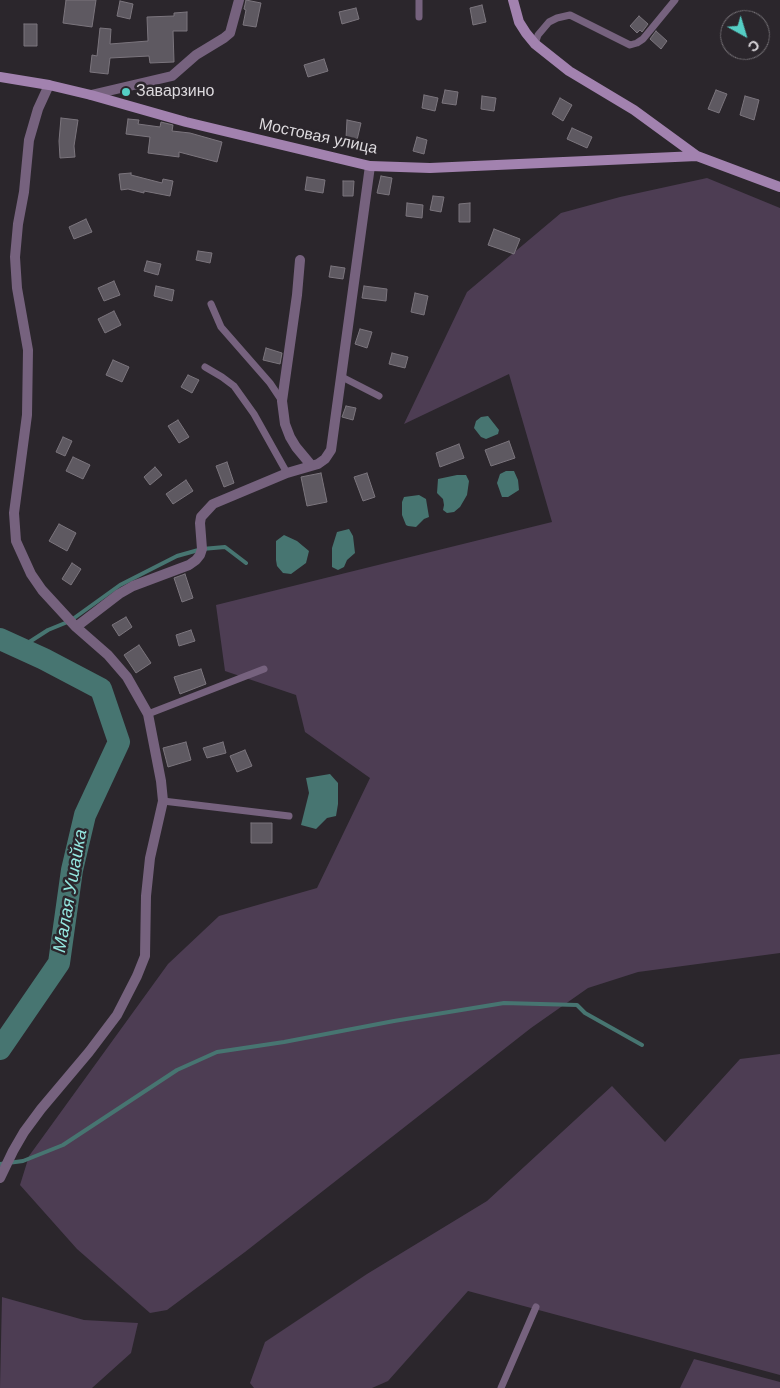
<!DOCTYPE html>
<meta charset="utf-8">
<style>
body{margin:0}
#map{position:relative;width:780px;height:1388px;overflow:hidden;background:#2b262c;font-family:"DM Sans",sans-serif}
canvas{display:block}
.north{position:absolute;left:720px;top:10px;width:50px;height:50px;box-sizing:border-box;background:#2b262c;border:1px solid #726e73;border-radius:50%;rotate:141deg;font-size:14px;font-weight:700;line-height:20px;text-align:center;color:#dcd9dd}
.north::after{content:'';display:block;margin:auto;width:18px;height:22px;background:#55cec5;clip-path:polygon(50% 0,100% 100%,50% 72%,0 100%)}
</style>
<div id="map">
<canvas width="780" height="1388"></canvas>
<div class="north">С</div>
</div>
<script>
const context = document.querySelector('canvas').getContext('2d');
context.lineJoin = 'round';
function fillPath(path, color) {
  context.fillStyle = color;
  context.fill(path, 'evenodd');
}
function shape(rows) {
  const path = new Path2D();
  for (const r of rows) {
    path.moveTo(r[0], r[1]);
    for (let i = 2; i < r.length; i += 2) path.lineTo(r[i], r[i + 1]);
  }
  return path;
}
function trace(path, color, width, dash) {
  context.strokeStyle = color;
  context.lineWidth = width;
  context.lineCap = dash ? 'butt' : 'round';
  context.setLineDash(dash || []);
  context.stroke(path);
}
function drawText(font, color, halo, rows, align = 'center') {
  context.font = font + ' "DM Sans",sans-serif';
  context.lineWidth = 5;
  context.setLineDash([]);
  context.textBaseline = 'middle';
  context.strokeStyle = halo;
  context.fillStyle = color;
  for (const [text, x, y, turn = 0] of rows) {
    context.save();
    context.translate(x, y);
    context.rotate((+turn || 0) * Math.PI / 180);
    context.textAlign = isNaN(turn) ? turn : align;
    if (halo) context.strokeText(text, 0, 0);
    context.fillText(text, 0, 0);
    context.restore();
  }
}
fillPath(shape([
 [707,178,780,208,780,953,638,972,588,988,531,1028,245,1252,167,1310,150,1313,77,1249,20,1185,29,1156,168,964,219,916,317,888,370,778,305,732,296,695,225,671,216,605,552,522,509,374,404,424,467,292,561,213,620,197],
 [780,1054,780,1375,468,1291,388,1381,372,1388,254,1388,250,1383,265,1342,367,1274,487,1201,612,1086,665,1142,740,1059],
 [2,1297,84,1320,138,1323,131,1353,92,1388,0,1388],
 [694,1359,780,1382,780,1388,680,1388]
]), '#4d3d53');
fillPath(shape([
 [488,416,499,430,498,434,486,439,481,437,474,428,476,421,481,417],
 [506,471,514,471,518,480,519,490,508,497,502,497,497,483,500,474],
 [457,475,466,475,469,481,467,495,460,507,454,512,447,513,443,510,444,505,443,499,437,493,438,479],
 [419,495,426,499,429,517,424,519,416,527,408,526,406,525,402,515,402,502,404,497],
 [349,529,353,536,355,553,347,560,344,567,338,570,332,567,332,548,337,532],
 [284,535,297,541,309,551,306,563,291,574,283,573,277,566,276,560,276,541],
 [330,774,338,783,338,804,336,816,327,818,316,829,301,825,309,793,306,778]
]), '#477571');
trace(shape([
 [20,648,48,630,70,621,120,585,177,556,202,549,225,547,246,563],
 [0,1164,23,1161,63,1145,177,1070,217,1052,284,1042,394,1021,504,1003,577,1005,585,1013,642,1045]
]), '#477571', 4);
trace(shape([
 [0,639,44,659,101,689,119,742,85,815,72,870,59,963,0,1049]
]), '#477571', 22);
const building = shape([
 [66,0,96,0,92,27,63,23,66,0],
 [246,0,261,3,256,27,243,25,246,10,244,9,246,0],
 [120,1,133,4,130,19,117,16,120,1],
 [482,5,486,22,473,25,470,8,482,5],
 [356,8,359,19,342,24,339,12,356,8],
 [187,12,187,31,173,31,174,62,150,63,149,56,110,58,108,74,90,72,92,55,97,56,100,28,111,29,110,44,148,41,147,17,174,16,174,13,187,12],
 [639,16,648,24,642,32,640,30,637,33,630,26,639,16],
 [24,24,37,24,37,46,24,46,24,24],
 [656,31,667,41,661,49,650,39,656,31],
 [324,59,328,71,308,77,304,65,324,59],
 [445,90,458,92,456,105,442,103,445,90],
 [716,90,727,94,719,113,708,109,716,90],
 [424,95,438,98,435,111,422,108,424,95],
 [482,96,496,98,494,111,481,109,482,96],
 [745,96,759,100,754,120,740,115,745,96],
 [560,98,572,105,563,121,552,114,560,98],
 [61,118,78,120,74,146,75,157,60,158,59,141,61,118],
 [128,119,139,120,138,124,160,127,161,122,173,125,172,131,190,133,222,142,217,162,179,152,179,157,148,153,150,137,126,134,128,119],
 [347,120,361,123,357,140,346,138,347,120],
 [572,128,592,137,587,148,567,139,572,128],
 [417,137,427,140,424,154,413,151,417,137],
 [131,173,131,175,162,183,163,179,173,181,170,196,144,191,144,193,128,189,121,190,119,174,131,173],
 [381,176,392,178,389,195,377,193,381,176],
 [307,177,325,180,323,193,305,190,307,177],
 [343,181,354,181,353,196,343,196,343,181],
 [433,196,444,197,441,212,430,210,433,196],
 [407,203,423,205,422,218,406,216,407,203],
 [470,203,470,222,459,222,459,204,470,203],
 [86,219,92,232,74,239,69,227,86,219],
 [494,229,520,239,514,254,488,245,494,229],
 [198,251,212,253,210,263,196,260,198,251],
 [147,261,161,264,158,275,144,271,147,261],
 [331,266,345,268,343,279,329,277,331,266],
 [114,281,120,295,104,301,98,288,114,281],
 [156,286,174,290,172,301,154,296,156,286],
 [364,286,387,289,386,301,362,298,364,286],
 [415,293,428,296,424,315,411,312,415,293],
 [114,311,121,325,105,333,98,319,114,311],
 [360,329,372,332,367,348,355,344,360,329],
 [266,348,282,353,280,364,263,360,266,348],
 [392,353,408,357,405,368,389,364,392,353],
 [113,360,129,367,122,382,106,375,113,360],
 [188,375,199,380,192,393,181,387,188,375],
 [346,406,356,408,353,420,342,417,346,406],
 [178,420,189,437,179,443,168,426,178,420],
 [63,437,72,441,65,456,56,452,63,437],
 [509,441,515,458,491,466,485,450,509,441],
 [459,444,464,458,440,467,436,453,459,444],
 [73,457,90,465,83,479,66,471,73,457],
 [227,462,234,483,224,487,216,466,227,462],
 [155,467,162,475,150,485,144,477,155,467],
 [321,473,327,502,307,506,301,477,321,473],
 [367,473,375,497,363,501,354,477,367,473],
 [186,480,193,491,173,504,166,494,186,480],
 [59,524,76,533,67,551,49,541,59,524],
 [72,563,81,569,71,585,62,579,72,563],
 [185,574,193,598,182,602,174,578,185,574],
 [126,617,132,627,119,636,112,625,126,617],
 [191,630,195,641,179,646,176,635,191,630],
 [139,645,151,663,136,673,124,655,139,645],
 [201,669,206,684,180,694,174,677,201,669],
 [186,742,191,760,168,767,163,748,186,742],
 [223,742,226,753,207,758,203,748,223,742],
 [245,750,252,766,237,772,230,756,245,750],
 [251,823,272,823,272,843,251,843,251,823]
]);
fillPath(building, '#5e5961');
trace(building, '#7b757d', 1);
trace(shape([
 [419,0,419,17],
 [535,44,538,35,549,22,557,18,570,15,630,45,637,43,643,39,675,0],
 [211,304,221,327,270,383,282,401],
 [205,367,222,377,234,386,254,414,287,473],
 [342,377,379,396],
 [148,714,264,669],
 [163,801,289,816],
 [501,1388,536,1307]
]), '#76627e', 7);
trace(shape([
 [91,95,172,76,196,55,224,38,230,33,239,0],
 [300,260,297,295,282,401,285,424,290,437,296,447,311,465],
 [76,627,119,594,133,586,189,565,196,560,200,555,202,549,200,523,201,517,213,504,287,473,318,464,325,459,331,450,370,166],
 [0,1178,13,1151,24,1132,41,1109,89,1052,117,1015,137,976,145,956,146,896,150,858,163,801,161,781,148,714,127,677,108,655,76,627,42,590,31,574,16,541,14,513,27,415,28,350,17,288,15,257,18,224,24,192,29,140,38,109,49,85]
]), '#76627e', 10);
trace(shape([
 [513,0,519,22,526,33,535,44,569,71,634,110,697,156,780,187],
 [0,77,49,85,91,95,186,122,370,166,430,168,697,156]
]), '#a282af', 10);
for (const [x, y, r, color] of [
 [126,92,5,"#55cec5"]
]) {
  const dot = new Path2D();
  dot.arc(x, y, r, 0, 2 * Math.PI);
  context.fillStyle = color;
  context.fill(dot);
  trace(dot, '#2b262c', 2);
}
drawText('16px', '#dcd9dd', '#2b262c', [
 ["Заварзино",136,92]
], 'left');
drawText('16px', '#dcd9dd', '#2b262c', [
 ["Мостовая улица",318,137,12]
]);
drawText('italic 18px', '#95e7e0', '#2b262c', [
 ["Малая Ушайка",71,891,-80]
]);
</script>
